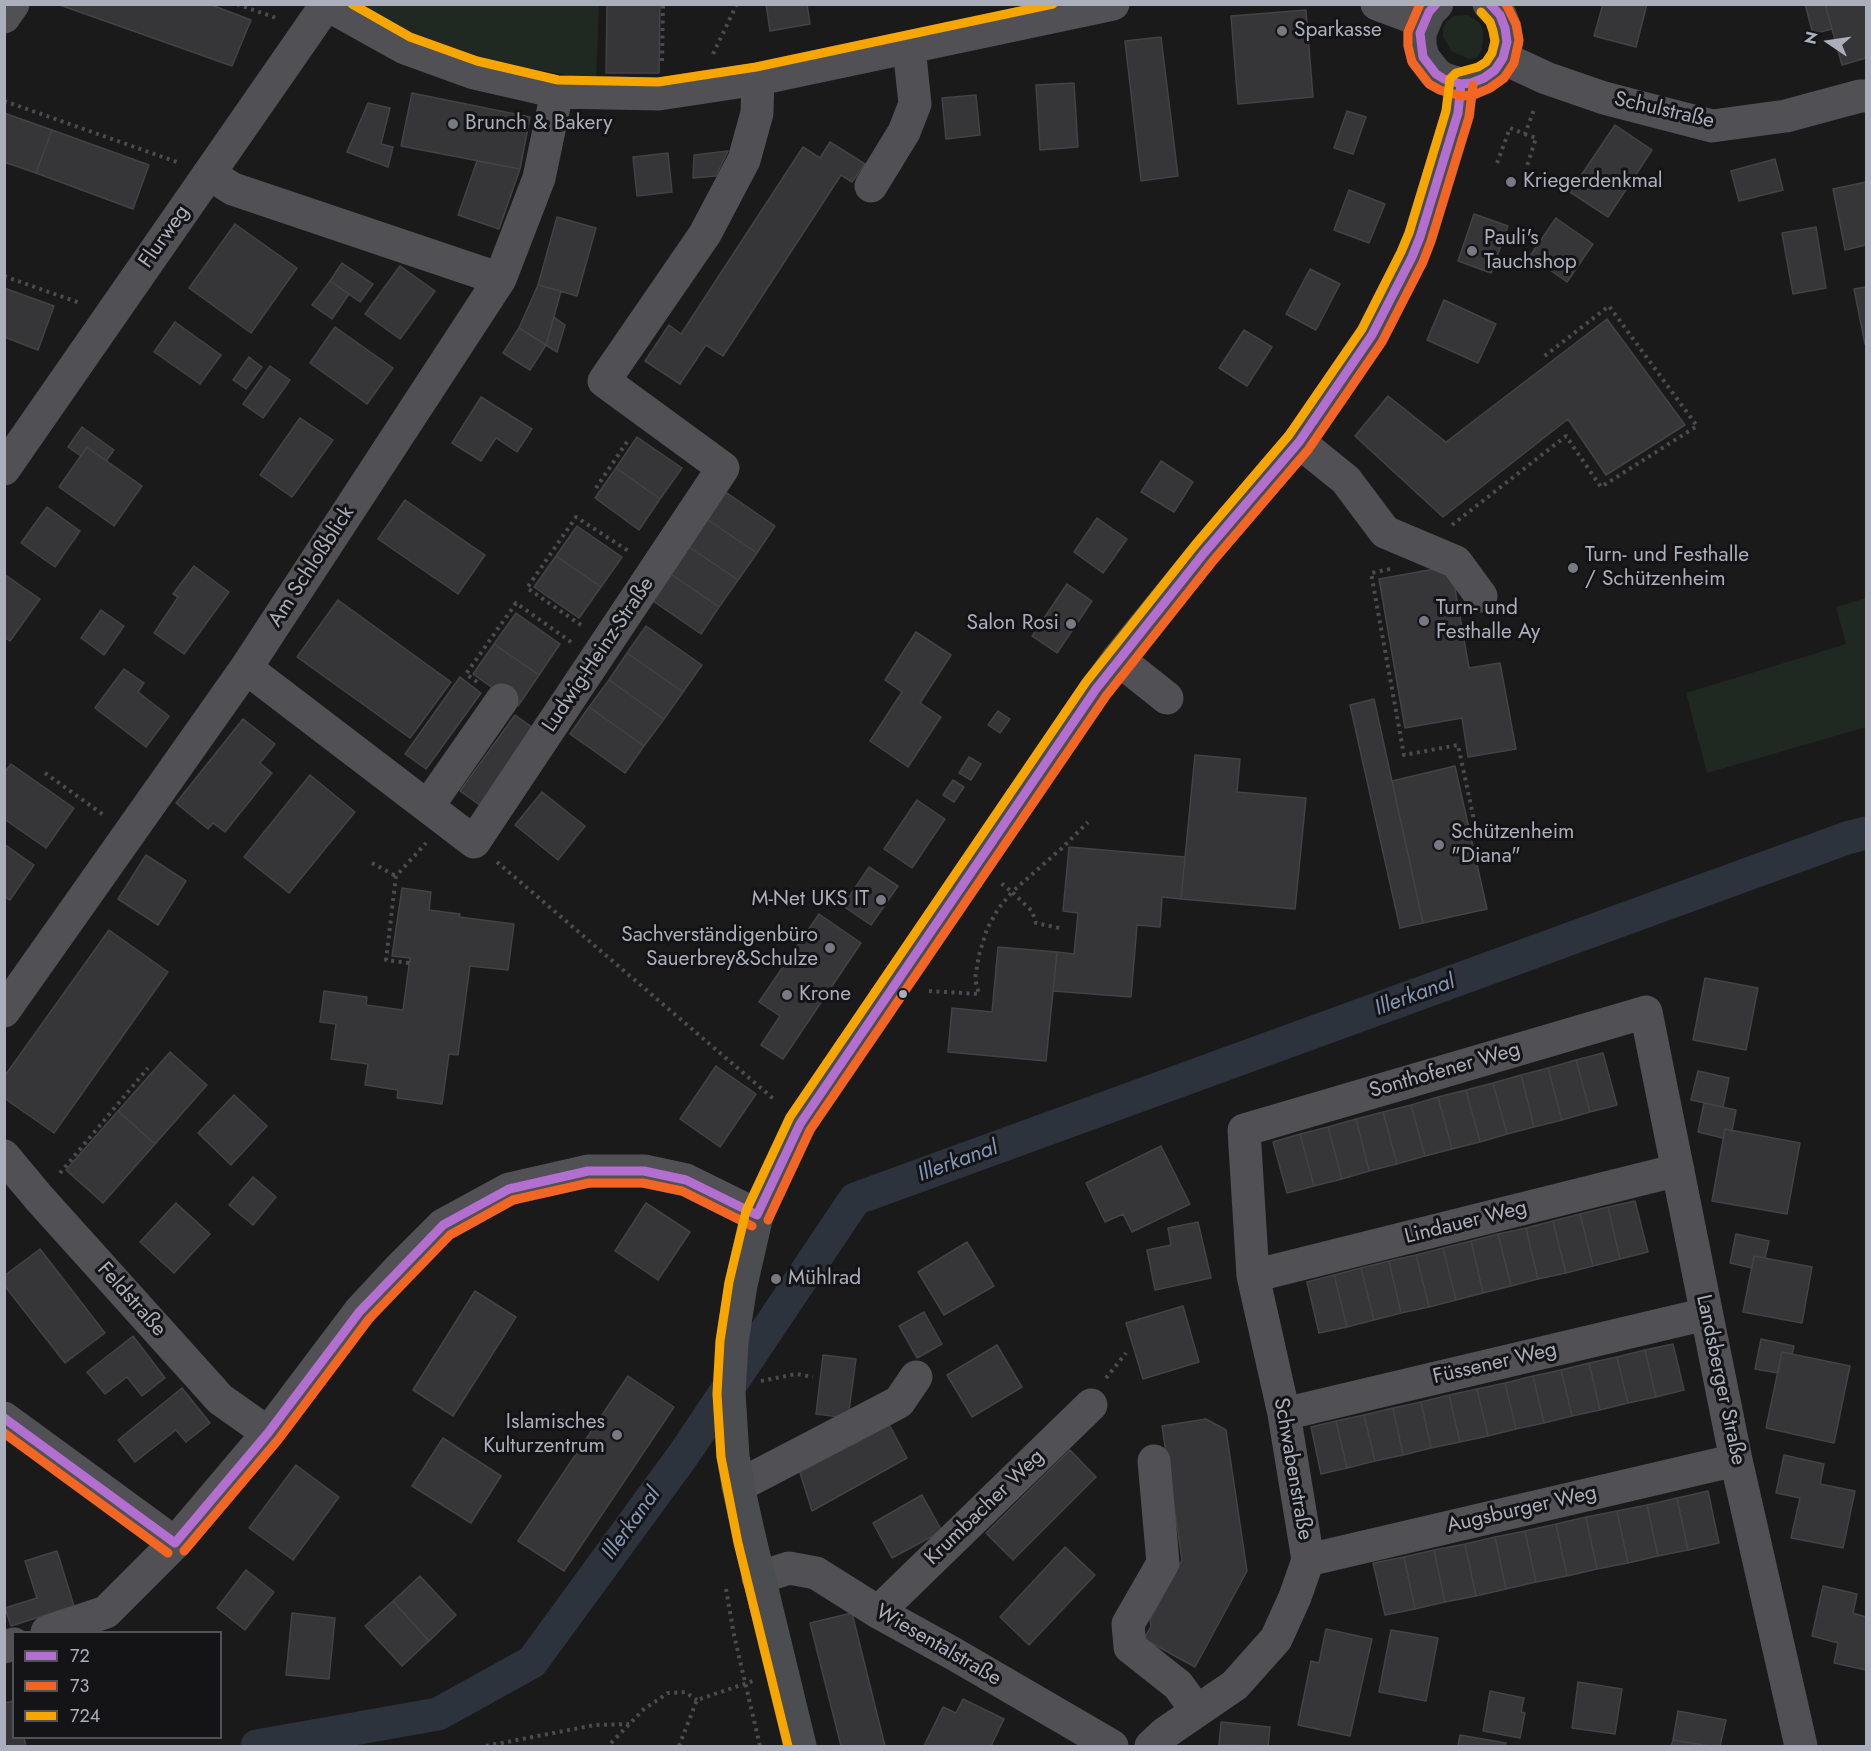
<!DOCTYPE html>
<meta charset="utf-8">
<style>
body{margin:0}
#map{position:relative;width:1871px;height:1751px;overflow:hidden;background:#1a1a1a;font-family:Jost,sans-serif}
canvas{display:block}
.frame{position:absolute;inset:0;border:6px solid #abaebb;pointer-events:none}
.legend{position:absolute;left:12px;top:1631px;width:210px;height:108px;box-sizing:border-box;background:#141417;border:2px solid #505259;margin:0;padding:8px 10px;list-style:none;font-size:18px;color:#abaebb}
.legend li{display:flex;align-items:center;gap:12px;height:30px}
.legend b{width:30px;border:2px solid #505259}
.north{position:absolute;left:1799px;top:12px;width:60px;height:60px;-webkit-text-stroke:4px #141417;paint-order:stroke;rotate:283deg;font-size:16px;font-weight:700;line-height:24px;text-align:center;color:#abaebb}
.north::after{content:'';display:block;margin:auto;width:21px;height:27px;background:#abaebb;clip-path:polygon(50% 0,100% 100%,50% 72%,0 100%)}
</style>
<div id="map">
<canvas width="1871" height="1751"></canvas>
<div class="frame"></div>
<ul class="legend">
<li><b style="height:8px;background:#b36fd0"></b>72</li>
<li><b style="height:8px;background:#f26522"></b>73</li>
<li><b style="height:8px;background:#f7a600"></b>724</li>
</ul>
<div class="north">N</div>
</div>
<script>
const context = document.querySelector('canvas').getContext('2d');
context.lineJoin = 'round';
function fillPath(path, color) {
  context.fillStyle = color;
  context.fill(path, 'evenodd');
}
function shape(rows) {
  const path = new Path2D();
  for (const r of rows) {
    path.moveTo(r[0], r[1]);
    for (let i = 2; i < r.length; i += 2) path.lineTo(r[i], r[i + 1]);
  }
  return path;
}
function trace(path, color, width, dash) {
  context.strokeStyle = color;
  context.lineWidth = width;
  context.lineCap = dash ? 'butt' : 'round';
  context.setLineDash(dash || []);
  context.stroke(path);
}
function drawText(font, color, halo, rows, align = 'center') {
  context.font = font + ' Jost,sans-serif';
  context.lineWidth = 6;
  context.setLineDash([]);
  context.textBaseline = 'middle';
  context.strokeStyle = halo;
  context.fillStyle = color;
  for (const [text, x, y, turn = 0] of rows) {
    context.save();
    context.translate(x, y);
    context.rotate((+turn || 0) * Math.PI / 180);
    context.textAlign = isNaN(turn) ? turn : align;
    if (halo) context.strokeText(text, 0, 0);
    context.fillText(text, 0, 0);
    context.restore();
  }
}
fillPath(shape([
 [352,5,599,5,596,80,432,52],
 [1468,15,1479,22,1483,31,1483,40,1482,49,1477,57,1470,59,1452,52,1443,37,1443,28,1446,22,1454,16],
 [1866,598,1866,727,1707,773,1686,693,1846,644,1836,607]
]), '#202822');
trace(shape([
 [257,1746,438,1714,532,1662,684,1454,855,1199,1847,838,1866,833]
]), '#2d333d', 33);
const building = shape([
 [57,4,209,4,251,20,232,66,57,4],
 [607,4,660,4,659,73,606,73,607,4],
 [766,4,807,4,810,24,770,31,766,4],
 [1603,4,1647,4,1636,47,1594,36,1603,4],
 [1805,4,1825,4,1832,29,1813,34,1805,4],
 [1825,4,1866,4,1866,58,1842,65,1825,4],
 [1306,10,1313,97,1238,104,1231,16,1306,10],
 [1161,37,1178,176,1141,181,1125,41,1161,37],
 [1074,83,1078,147,1040,150,1036,85,1074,83],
 [412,93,530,117,520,169,401,146,412,93],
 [976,95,980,135,946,139,942,98,976,95],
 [368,103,390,108,381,144,393,147,388,167,347,152,368,103],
 [1347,111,1366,117,1353,154,1334,148,1347,111],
 [4,113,52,130,36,173,4,162,4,113],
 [1615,125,1652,150,1608,217,1570,192,1615,125],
 [52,130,149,165,133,209,36,173,52,130],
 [830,142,865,164,852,182,841,175,723,356,706,345,680,384,645,361,669,325,681,334,803,147,820,158,830,142],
 [728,151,716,176,693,178,694,155,728,151],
 [668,153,672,192,637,196,633,157,668,153],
 [1775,159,1783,190,1739,201,1731,171,1775,159],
 [477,161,520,169,499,229,458,215,477,161],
 [1866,182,1866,245,1845,250,1833,189,1866,182],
 [1349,190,1385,204,1369,243,1334,230,1349,190],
 [1474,214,1508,226,1491,273,1458,261,1474,214],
 [557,217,596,228,577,296,538,285,557,217],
 [1556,218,1593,244,1567,282,1530,256,1556,218],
 [235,224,297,268,251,333,189,288,235,224],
 [1816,227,1826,288,1793,294,1782,233,1816,227],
 [342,263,373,284,360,302,330,281,342,263],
 [400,266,435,291,400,339,365,314,400,266],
 [1310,269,1340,284,1316,330,1286,314,1310,269],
 [330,281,349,294,332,319,312,305,330,281],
 [538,285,561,291,546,345,519,328,538,285],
 [1866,287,1866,344,1865,344,1854,289,1866,287],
 [4,288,54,306,38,350,4,337,4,288],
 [1444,300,1496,324,1478,363,1427,340,1444,300],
 [554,317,565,325,557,352,546,345,554,317],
 [1607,319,1685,425,1606,475,1568,419,1443,517,1355,436,1388,396,1446,442,1607,319],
 [175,322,221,355,200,384,154,352,175,322],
 [335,327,393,368,367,404,310,363,335,327],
 [519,328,546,345,530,370,503,353,519,328],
 [1244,330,1272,347,1247,386,1219,368,1244,330],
 [249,357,262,367,246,389,233,380,249,357],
 [270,366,290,380,263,418,243,404,270,366],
 [481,397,532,429,517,452,496,438,481,461,452,443,481,397],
 [300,418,333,440,292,497,260,475,300,418],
 [82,427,114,450,106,461,87,447,81,456,68,447,82,427],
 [637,437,682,468,660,499,616,468,637,437],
 [87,447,142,486,114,526,59,487,87,447],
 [1161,461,1193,482,1174,512,1141,492,1161,461],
 [616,468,660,499,639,530,595,498,616,468],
 [724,491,775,526,757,553,705,518,724,491],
 [405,500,485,555,458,594,378,539,405,500],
 [47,507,80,531,55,567,21,543,47,507],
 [705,518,757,553,738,580,686,545,705,518],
 [1097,518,1127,539,1103,573,1074,552,1097,518],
 [577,526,622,557,601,587,556,556,577,526],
 [686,545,738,580,719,607,668,572,686,545],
 [556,556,601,587,579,618,534,587,556,556],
 [194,566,229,592,184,654,154,633,178,597,173,594,194,566],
 [1451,566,1469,668,1500,663,1516,749,1468,757,1462,718,1405,728,1379,579,1451,566],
 [668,572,719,607,701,634,650,599,668,572],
 [4,574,40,599,10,641,4,637,4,574],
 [1067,584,1092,601,1057,653,1032,636,1067,584],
 [338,600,451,682,410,738,297,657,338,600],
 [101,610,124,626,104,655,81,638,101,610],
 [516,613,560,644,539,675,494,644,516,613],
 [646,626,702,665,683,692,627,653,646,626],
 [916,632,951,655,920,703,941,717,908,767,870,741,902,692,885,680,916,632],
 [494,644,539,675,518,706,473,674,494,644],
 [627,653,683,692,664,719,609,680,627,653],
 [124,669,144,683,138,692,169,716,146,747,95,708,124,669],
 [460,677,481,693,426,769,405,754,460,677],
 [609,680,664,719,644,746,589,707,609,680],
 [1374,699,1423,923,1400,928,1350,705,1374,699],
 [589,707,644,746,625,773,570,734,589,707],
 [998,711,1010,719,1000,733,988,725,998,711],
 [515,715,536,730,481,806,460,791,515,715],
 [243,719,275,744,260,763,272,773,225,832,213,823,208,829,176,803,243,719],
 [1195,755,1240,759,1237,792,1306,798,1295,909,1181,899,1195,755],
 [969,757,981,764,971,780,959,773,969,757],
 [11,764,74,808,46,848,4,819,4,773,11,764],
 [1455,766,1487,909,1423,923,1392,781,1455,766],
 [310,775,355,812,289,893,244,857,310,775],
 [953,780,964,787,954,802,943,795,953,780],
 [542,792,585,826,558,860,515,825,542,792],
 [917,800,945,819,912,868,884,849,917,800],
 [4,844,34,865,10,900,4,897,4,844],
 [1069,847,1185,857,1181,899,1162,897,1160,927,1137,925,1131,997,1053,991,1057,952,1074,954,1078,913,1063,911,1069,847],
 [146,855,186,881,158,925,118,899,146,855],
 [869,867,898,886,871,925,843,906,869,867],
 [402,888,431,892,429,910,460,914,459,917,514,924,508,970,470,966,458,1055,449,1054,442,1104,397,1098,398,1090,365,1085,368,1064,331,1059,336,1024,320,1022,324,991,367,997,366,1005,403,1010,410,958,392,956,402,888],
 [819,914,861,943,783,1059,761,1045,780,1016,759,1002,819,914],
 [109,930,168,972,54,1133,4,1098,4,1077,109,930],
 [998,947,1057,952,1046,1061,948,1052,952,1008,992,1012,998,947],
 [1705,978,1758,988,1746,1050,1693,1040,1705,978],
 [170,1052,207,1085,155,1144,118,1111,170,1052],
 [1603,1053,1617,1105,1590,1112,1576,1060,1603,1053],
 [1576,1060,1590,1112,1562,1120,1548,1068,1576,1060],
 [716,1066,756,1094,720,1147,680,1119,716,1066],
 [1548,1068,1562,1120,1534,1127,1521,1075,1548,1068],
 [1698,1071,1729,1078,1723,1107,1691,1100,1698,1071],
 [1521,1075,1534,1127,1507,1134,1493,1083,1521,1075],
 [1493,1083,1507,1134,1480,1142,1466,1090,1493,1083],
 [1466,1090,1480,1142,1452,1149,1438,1097,1466,1090],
 [234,1095,267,1126,231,1165,198,1133,234,1095],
 [1438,1097,1452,1149,1425,1156,1411,1105,1438,1097],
 [1704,1103,1736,1110,1732,1131,1725,1129,1723,1138,1698,1132,1704,1103],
 [1411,1105,1425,1156,1397,1164,1383,1112,1411,1105],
 [118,1111,155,1144,103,1203,66,1170,118,1111],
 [1383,1112,1397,1164,1369,1171,1356,1119,1383,1112],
 [1356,1119,1369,1171,1342,1179,1328,1127,1356,1119],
 [1328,1127,1342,1179,1314,1186,1300,1134,1328,1127],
 [1725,1129,1800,1143,1787,1214,1712,1201,1725,1129],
 [1300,1134,1314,1186,1287,1193,1273,1142,1300,1134],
 [1161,1146,1190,1204,1132,1232,1123,1214,1105,1222,1086,1183,1161,1146],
 [253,1177,276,1197,253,1225,229,1205,253,1177],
 [1635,1201,1648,1252,1620,1259,1608,1207,1635,1201],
 [176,1203,210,1234,174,1273,140,1242,176,1203],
 [646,1203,690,1232,658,1280,615,1251,646,1203],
 [1608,1207,1620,1259,1593,1266,1580,1214,1608,1207],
 [1580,1214,1593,1266,1566,1273,1553,1221,1580,1214],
 [1553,1221,1566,1273,1538,1279,1526,1228,1553,1221],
 [1198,1222,1211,1278,1155,1290,1147,1250,1171,1245,1168,1228,1198,1222],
 [1526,1228,1538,1279,1511,1286,1498,1234,1526,1228],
 [1498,1234,1511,1286,1483,1293,1471,1241,1498,1234],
 [1736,1234,1769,1241,1765,1258,1754,1256,1752,1268,1730,1263,1736,1234],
 [1471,1241,1483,1293,1456,1300,1443,1248,1471,1241],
 [967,1242,994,1286,944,1315,918,1272,967,1242],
 [1443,1248,1456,1300,1429,1307,1416,1255,1443,1248],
 [40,1249,105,1333,65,1363,4,1285,4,1276,40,1249],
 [1416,1255,1429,1307,1401,1313,1389,1261,1416,1255],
 [1754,1256,1812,1267,1802,1323,1743,1312,1754,1256],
 [1389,1261,1401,1313,1374,1320,1361,1268,1389,1261],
 [1361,1268,1374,1320,1347,1327,1334,1275,1361,1268],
 [1334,1275,1347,1327,1319,1333,1307,1282,1334,1275],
 [475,1291,516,1317,453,1416,413,1390,475,1291],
 [1183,1306,1199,1362,1143,1379,1126,1323,1183,1306],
 [924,1312,942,1344,917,1358,899,1326,924,1312],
 [133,1336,165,1378,142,1396,127,1377,105,1394,87,1372,133,1336],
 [1761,1339,1794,1346,1792,1354,1782,1352,1778,1373,1755,1369,1761,1339],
 [1673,1344,1684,1390,1656,1397,1645,1350,1673,1344],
 [997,1345,1022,1387,972,1417,947,1375,997,1345],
 [1645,1350,1656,1397,1628,1403,1617,1357,1645,1350],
 [1782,1352,1850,1366,1834,1443,1766,1428,1782,1352],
 [823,1355,856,1359,848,1418,816,1414,823,1355],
 [1617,1357,1628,1403,1600,1410,1589,1363,1617,1357],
 [1589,1363,1600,1410,1572,1416,1561,1370,1589,1363],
 [1561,1370,1572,1416,1544,1423,1533,1376,1561,1370],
 [628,1376,674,1407,564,1571,518,1541,628,1376],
 [1533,1376,1544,1423,1516,1429,1505,1383,1533,1376],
 [1505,1383,1516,1429,1488,1436,1477,1389,1505,1383],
 [182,1388,210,1423,186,1442,176,1430,135,1462,118,1440,182,1388],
 [1477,1389,1488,1436,1460,1442,1449,1395,1477,1389],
 [1449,1395,1460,1442,1431,1448,1421,1402,1449,1395],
 [1421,1402,1431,1448,1403,1455,1393,1408,1421,1402],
 [1393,1408,1403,1455,1375,1461,1364,1415,1393,1408],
 [884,1415,907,1458,812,1511,797,1463,884,1415],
 [1364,1415,1375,1461,1347,1468,1336,1421,1364,1415],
 [1206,1419,1226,1430,1247,1571,1195,1667,1144,1639,1151,1626,1150,1620,1182,1560,1162,1426,1206,1419],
 [1336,1421,1347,1468,1321,1474,1311,1427,1336,1421],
 [443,1438,501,1476,471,1523,412,1486,443,1438],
 [1070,1450,1096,1477,1013,1560,986,1533,1070,1450],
 [1784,1455,1824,1464,1820,1484,1855,1491,1843,1548,1791,1538,1800,1498,1776,1493,1784,1455],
 [296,1465,339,1497,293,1560,249,1528,296,1465],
 [1708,1491,1719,1543,1688,1550,1677,1498,1708,1491],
 [922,1495,942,1531,892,1558,873,1523,922,1495],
 [1677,1498,1688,1550,1658,1556,1647,1505,1677,1498],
 [1647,1505,1658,1556,1628,1563,1617,1511,1647,1505],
 [1617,1511,1628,1563,1597,1569,1586,1517,1617,1511],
 [1586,1517,1597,1569,1567,1576,1556,1524,1586,1517],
 [1556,1524,1567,1576,1536,1582,1525,1531,1556,1524],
 [1525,1531,1536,1582,1506,1589,1495,1537,1525,1531],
 [1495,1537,1506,1589,1476,1596,1465,1544,1495,1537],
 [1465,1544,1476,1596,1445,1602,1434,1550,1465,1544],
 [1065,1547,1095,1575,1029,1645,1000,1617,1065,1547],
 [1434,1550,1445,1602,1415,1609,1404,1557,1434,1550],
 [57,1551,74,1606,11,1626,5,1608,37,1598,25,1561,57,1551],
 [1404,1557,1415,1609,1385,1615,1373,1563,1404,1557],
 [246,1570,274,1592,245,1630,217,1608,246,1570],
 [420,1576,456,1615,429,1641,393,1601,420,1576],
 [1823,1586,1857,1594,1853,1613,1866,1617,1866,1670,1834,1663,1838,1643,1812,1636,1823,1586],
 [393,1601,429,1641,402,1666,365,1626,393,1601],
 [292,1613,335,1618,329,1679,286,1675,292,1613],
 [852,1613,885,1746,841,1746,810,1623,852,1613],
 [1326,1629,1372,1639,1350,1736,1298,1725,1311,1661,1319,1663,1326,1629],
 [1391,1630,1438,1638,1426,1701,1379,1692,1391,1630],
 [1578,1682,1622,1689,1615,1734,1572,1728,1578,1682],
 [1490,1691,1524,1698,1521,1712,1525,1713,1520,1738,1483,1731,1490,1691],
 [963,1699,1004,1719,991,1746,924,1746,943,1707,956,1713,963,1699],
 [14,1701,14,1738,24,1738,26,1746,4,1746,4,1703,14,1701],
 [1678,1711,1726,1720,1720,1746,1709,1746,1673,1740,1678,1711],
 [1221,1722,1270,1727,1268,1746,1219,1745,1221,1722],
 [1460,1735,1506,1743,1505,1746,1458,1746,1460,1735],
 [1673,1740,1709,1746,1671,1746,1673,1740]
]);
fillPath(building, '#363638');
trace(building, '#434346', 1.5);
trace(shape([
 [237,4,279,19],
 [713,54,737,4],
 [662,61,663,4],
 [4,101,177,162],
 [1497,163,1510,128,1525,134,1535,107],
 [1525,172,1536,138,1525,134],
 [4,276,80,303],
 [596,488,629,439],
 [1452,525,1566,436,1601,487,1697,426,1609,306,1542,358],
 [1390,569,1371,573,1404,755,1458,745,1477,834],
 [581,625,527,588,576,517,630,552],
 [477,682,466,674,516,603,571,642],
 [45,773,105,816],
 [497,862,776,1101],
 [372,863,396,876],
 [1059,928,1036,923,1032,911,1012,892,1062,848,1088,822],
 [409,963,386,960,396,876,426,843],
 [929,991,979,994,975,979,979,955,987,929,998,909,1012,892,1001,883],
 [60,1173,148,1068],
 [1106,1378,1126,1353],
 [761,1381,796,1374,813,1377],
 [726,1589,734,1635,760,1746],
 [611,1743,644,1709,668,1693,685,1692,697,1700],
 [486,1746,595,1725,629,1724],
 [679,1746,697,1700,753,1681]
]), '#4b4b50', 4, [3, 4.5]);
trace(shape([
 [326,4,405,48,474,73,557,92,659,94,758,79,1113,4],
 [1377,4,1423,21],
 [4,17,13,4],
 [1503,58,1546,78,1604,98,1712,126,1786,116,1860,96,1866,96],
 [209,174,233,189,500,279],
 [871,186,904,132,915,104,909,47],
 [1299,442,1346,480,1385,532,1456,562,1481,596],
 [4,469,326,5],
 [1118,659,1167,698],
 [246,668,474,842,723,468,604,381,705,234,744,160,757,113,758,79],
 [428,806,502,700],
 [4,1011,246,668,500,279,539,178,557,92],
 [4,1156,39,1198,220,1399,268,1433],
 [1253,1276,1678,1170],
 [1284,1414,1706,1314],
 [4,1418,175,1543],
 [1154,1461,1163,1563,1128,1624,1130,1647,1178,1685,1197,1711],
 [738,1486,899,1402,916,1377],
 [1308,1560,1736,1460],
 [758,1578,789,1568,816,1573,878,1612,954,1654,1112,1746],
 [878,1612,1091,1405],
 [47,1632,106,1612,175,1543,268,1433,360,1311,399,1269,443,1225,509,1189,588,1171,644,1171,686,1180,757,1215],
 [4,1647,14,1644],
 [1151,1746,1165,1733,1235,1685,1276,1639,1295,1597,1308,1560,1284,1414,1253,1276,1244,1130,1646,1012,1736,1460,1801,1746]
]), '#505055', 33);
trace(shape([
 [1437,4,1429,12,1420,33,1420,45,1423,57,1436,74,1444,79,1461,84,1471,83,1484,78,1495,70,1503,58,1507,42,1505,28,1500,15,1489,4],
 [800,1746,750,1540,738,1486,733,1456,729,1393,732,1342,741,1285,757,1215,800,1124,1096,689,1118,659,1204,553,1299,442,1372,335,1412,257,1420,237,1458,113,1461,84]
]), '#4c4d50', 33);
trace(shape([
 [1436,4,1429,12,1420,33,1423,57,1436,74,1444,79,1461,84,1471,83,1484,78,1495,70,1503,58,1507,42,1505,28,1500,15,1490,4],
 [757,1215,800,1124,1096,689,1204,553,1299,442,1372,335,1412,257,1420,237,1458,113,1461,84],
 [4,1418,175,1543],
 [175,1543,268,1433,360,1311,443,1225,509,1189,588,1171,644,1171,686,1180,757,1215]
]), '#b36fd0', 9);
trace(shape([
 [1420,4,1408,32,1408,46,1412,62,1429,84,1440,90,1461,96,1474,95,1490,88,1504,78,1514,63,1519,40,1516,24,1506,4],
 [768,1220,810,1130,1106,696,1213,561,1308,450,1382,342,1423,262,1431,241,1469,117,1473,85],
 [4,1433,168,1553],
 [184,1551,278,1440,369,1319,450,1235,513,1200,589,1183,643,1183,682,1191,752,1226]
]), '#f26522', 9);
trace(shape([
 [352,4,410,37,477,61,558,80,658,82,756,67,1053,4],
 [788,1746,738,1543,721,1457,717,1394,720,1341,729,1282,746,1211,790,1117,1086,682,1195,545,1289,435,1362,329,1401,252,1409,233,1446,111,1450,79,1456,73,1478,67,1486,62,1492,53,1495,41,1493,31,1490,22,1481,12]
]), '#f7a600', 9);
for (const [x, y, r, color] of [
 [1282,31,6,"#787a83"],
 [453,124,6,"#787a83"],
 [1511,182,6,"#787a83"],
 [1472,251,6,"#787a83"],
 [1573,568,6,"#787a83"],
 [1424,621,6,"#787a83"],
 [1071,624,6,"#787a83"],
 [1439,845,6,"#787a83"],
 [881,900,6,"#787a83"],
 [830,948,6,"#787a83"],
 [903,994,5,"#abaebb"],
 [787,995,6,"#787a83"],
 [776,1279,6,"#787a83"],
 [617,1435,6,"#787a83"]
]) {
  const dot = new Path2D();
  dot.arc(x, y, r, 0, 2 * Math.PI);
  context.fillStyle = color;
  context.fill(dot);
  trace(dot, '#141417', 2);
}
drawText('21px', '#abaebb', '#141417', [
 ["Sparkasse",1294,31],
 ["Brunch & Bakery",465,124],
 ["Kriegerdenkmal",1523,182],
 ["Pauli's",1484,239],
 ["Tauchshop",1484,263],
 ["Turn- und Festhalle",1585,556],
 ["/ Schützenheim",1585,580],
 ["Turn- und",1436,609],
 ["Festhalle Ay",1436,633],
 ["Salon Rosi",1059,624,"right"],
 ["Schützenheim",1451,833],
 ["\"Diana\"",1451,857],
 ["M-Net UKS IT",869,900,"right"],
 ["Sachverständigenbüro",818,936,"right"],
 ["Sauerbrey&Schulze",818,960,"right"],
 ["Krone",799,995],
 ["Mühlrad",788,1279],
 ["Islamisches",605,1423,"right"],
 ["Kulturzentrum",605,1447,"right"]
], 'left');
drawText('21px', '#abaebb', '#141417', [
 ["Schulstraße",1664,111,13],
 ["Flurweg",165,237,-55],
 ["Am Schloßblick",312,567,-57],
 ["Ludwig-Heinz-Straße",599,655,-56],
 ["Sonthofener Weg",1445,1071,-16],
 ["Lindauer Weg",1466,1223,-14],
 ["Feldstraße",131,1300,48],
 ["Füssener Weg",1495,1364,-13],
 ["Landsberger Straße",1720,1380,78],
 ["Schwabenstraße",1292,1469,80],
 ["Krumbacher Weg",985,1508,-44],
 ["Augsburger Weg",1522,1510,-13],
 ["Wiesentalstraße",938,1646,30]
]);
drawText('italic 22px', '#8397b6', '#141417', [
 ["Illerkanal",1415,996,-20],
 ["Illerkanal",958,1162,-20],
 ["Illerkanal",632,1524,-54]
]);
</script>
